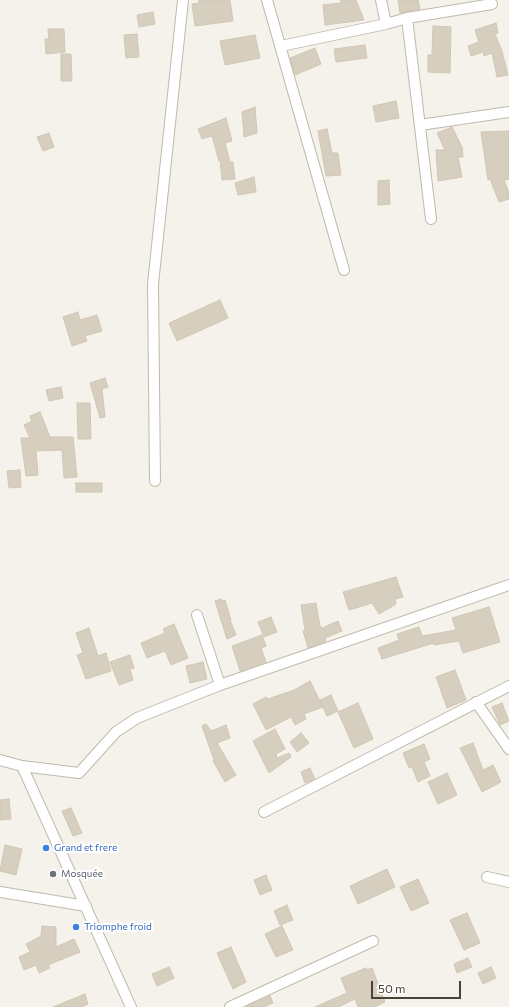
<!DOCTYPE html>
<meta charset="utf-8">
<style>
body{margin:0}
#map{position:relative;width:509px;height:1007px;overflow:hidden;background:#f4f2ea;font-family:Commissioner,sans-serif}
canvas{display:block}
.scale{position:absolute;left:371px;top:981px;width:90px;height:18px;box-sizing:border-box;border:2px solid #484338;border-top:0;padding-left:5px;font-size:12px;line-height:14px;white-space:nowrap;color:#484338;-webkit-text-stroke:3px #fff;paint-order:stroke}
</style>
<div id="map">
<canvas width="509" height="1007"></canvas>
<div class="scale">50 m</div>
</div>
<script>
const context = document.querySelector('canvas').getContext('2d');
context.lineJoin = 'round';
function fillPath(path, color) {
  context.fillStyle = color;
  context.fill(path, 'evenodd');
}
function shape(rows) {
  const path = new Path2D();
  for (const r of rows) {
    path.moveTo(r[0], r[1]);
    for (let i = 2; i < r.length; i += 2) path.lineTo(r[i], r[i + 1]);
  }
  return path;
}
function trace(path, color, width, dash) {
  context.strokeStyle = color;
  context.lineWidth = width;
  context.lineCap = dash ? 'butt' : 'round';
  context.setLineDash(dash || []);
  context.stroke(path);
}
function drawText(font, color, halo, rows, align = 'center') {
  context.font = font + ' Commissioner,sans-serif';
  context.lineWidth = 4;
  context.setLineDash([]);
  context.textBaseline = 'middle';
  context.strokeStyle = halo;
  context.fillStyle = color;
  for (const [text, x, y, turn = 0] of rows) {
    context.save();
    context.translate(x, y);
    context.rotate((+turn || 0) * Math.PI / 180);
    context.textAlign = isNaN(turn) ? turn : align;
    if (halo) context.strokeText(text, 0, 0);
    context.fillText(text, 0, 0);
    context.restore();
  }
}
const building = shape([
 [199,0,230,0,233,21,195,26,192,4,199,3,199,0],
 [341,0,356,0,364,20,325,25,323,5,341,3,341,0],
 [398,0,418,0,420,9,400,13,398,0],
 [153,12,155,24,139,27,137,15,153,12],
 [496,23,498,33,495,34,502,51,508,75,497,77,492,53,484,56,483,52,471,56,468,46,479,42,475,30,496,23],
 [433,26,451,27,450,73,428,72,428,55,432,55,433,26],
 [48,29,64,29,65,52,46,54,45,39,49,39,48,29],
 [137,34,139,57,126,58,124,35,137,34],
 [255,35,260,58,225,65,220,41,255,35],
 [365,45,367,58,336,62,334,49,365,45],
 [315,48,321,64,295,75,290,58,315,48],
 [61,54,71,54,72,81,61,81,61,54],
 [396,101,399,118,376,122,373,106,396,101],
 [255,107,257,133,244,137,242,112,255,107],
 [226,118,232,141,225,143,230,162,233,162,235,179,222,180,220,160,219,161,212,136,202,139,198,129,226,118],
 [452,127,462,147,463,157,458,157,462,177,438,181,436,150,445,150,437,133,452,127],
 [327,129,332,153,338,153,341,175,326,176,318,131,327,129],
 [509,131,509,179,504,180,509,193,509,199,499,202,490,179,488,180,481,132,509,131],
 [49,133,54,147,43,151,37,137,49,133],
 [254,177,256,192,238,195,235,183,254,177],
 [389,180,390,204,378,205,378,181,389,180],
 [220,300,228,318,177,341,169,323,220,300],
 [78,312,80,320,97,315,102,331,85,336,87,341,72,346,63,317,78,312],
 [105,378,108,387,102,389,105,417,100,418,90,383,105,378],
 [61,387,63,398,49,401,46,390,61,387],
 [77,403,90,403,91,439,78,439,77,403],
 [40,412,50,437,73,437,77,477,64,478,62,450,36,451,38,475,26,476,21,438,30,438,24,425,32,421,30,416,40,412],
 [20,470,21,487,9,488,7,471,20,470],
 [76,483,102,483,102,492,76,492,76,483],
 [396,577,403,597,395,599,396,604,379,614,372,603,349,610,343,592,396,577],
 [221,599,222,601,225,600,231,620,230,620,236,635,227,639,215,601,221,599],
 [316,603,320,626,322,628,338,621,342,631,325,638,326,641,308,648,303,631,305,630,301,605,316,603],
 [489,607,500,642,463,653,459,641,434,645,434,643,382,659,378,648,399,640,397,634,419,627,422,636,456,630,452,618,489,607],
 [271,617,277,632,264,637,258,622,271,617],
 [174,624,188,658,171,665,165,651,147,658,141,643,165,633,163,629,174,624],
 [89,628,98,656,106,653,111,671,86,679,77,655,83,653,76,633,89,628],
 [262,635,266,646,261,648,266,662,240,671,232,646,262,635],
 [130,655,134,668,130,669,133,680,119,685,110,662,130,655],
 [203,662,207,679,190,683,186,666,203,662],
 [455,670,466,700,447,708,436,677,455,670],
 [310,681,323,707,304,714,306,719,295,725,291,717,266,730,253,704,266,697,268,699,294,690,310,681],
 [331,695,338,711,327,716,320,700,331,695],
 [358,703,373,739,354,748,338,712,358,703],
 [502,703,509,721,500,725,492,707,502,703],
 [206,724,211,731,226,725,230,738,217,743,236,775,225,782,213,761,214,760,202,726,206,724],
 [275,729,285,749,276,754,277,758,289,753,291,757,269,773,253,741,275,729],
 [301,733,309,743,297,752,290,742,301,733],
 [473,743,483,770,493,765,501,782,482,792,460,748,473,743],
 [424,744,430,759,424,762,430,776,418,782,412,767,409,768,403,753,424,744],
 [310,768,315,779,305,783,301,772,310,768],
 [447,773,457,795,438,804,428,782,447,773],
 [9,799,11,819,0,820,0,800,9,799],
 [71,808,82,833,73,836,62,811,71,808],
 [5,845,22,849,16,875,0,871,5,845],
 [387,869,395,887,358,904,350,886,387,869],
 [266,875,272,890,260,895,254,880,266,875],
 [418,879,429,903,411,911,400,887,418,879],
 [287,905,293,920,280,925,274,911,287,905],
 [467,913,480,943,464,950,450,920,467,913],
 [42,926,56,927,56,947,74,939,80,952,48,965,50,968,39,973,36,965,24,970,19,957,30,952,26,944,41,936,42,926],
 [282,926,293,950,276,957,265,934,282,926],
 [231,947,246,982,233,989,217,953,231,947],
 [468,958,472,967,457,973,454,964,468,958],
 [169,967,174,978,157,986,152,974,169,967],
 [491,967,496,978,483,984,478,973,491,967],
 [366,968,367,970,372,968,385,1002,374,1007,358,1007,355,999,338,1007,315,1007,347,993,341,978,366,968],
 [85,994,88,1004,81,1007,53,1007,85,994],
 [270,996,273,1003,264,1007,246,1007,270,996]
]);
fillPath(building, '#d6cebf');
trace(building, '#d1c6b2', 1);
const street = shape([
 [267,0,344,270],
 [381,0,386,24],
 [407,18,431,219],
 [281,46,386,24,407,18,492,4],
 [420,125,509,112],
 [155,481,153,284,183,0],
 [197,615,220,685],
 [476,702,509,749],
 [0,760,22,766,79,773,116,732,137,718,220,685,509,585],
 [22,766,131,1007],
 [264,812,509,686],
 [487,877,509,882],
 [0,892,86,906],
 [230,1007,373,941]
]);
trace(street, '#c0baac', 12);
trace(street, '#fff', 10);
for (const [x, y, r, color] of [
 [46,848,4,"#3f7fe0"],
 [53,874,4,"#6b7280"],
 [76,927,4,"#3f7fe0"]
]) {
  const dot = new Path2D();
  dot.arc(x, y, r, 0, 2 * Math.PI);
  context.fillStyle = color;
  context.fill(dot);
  trace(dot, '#fff', 1.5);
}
drawText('10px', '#366cbe', '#fff', [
 ["Grand et frere",54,848],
 ["Triomphe froid",84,927]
], 'left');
drawText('10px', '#5b616d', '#fff', [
 ["Mosquée",61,874]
], 'left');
</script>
